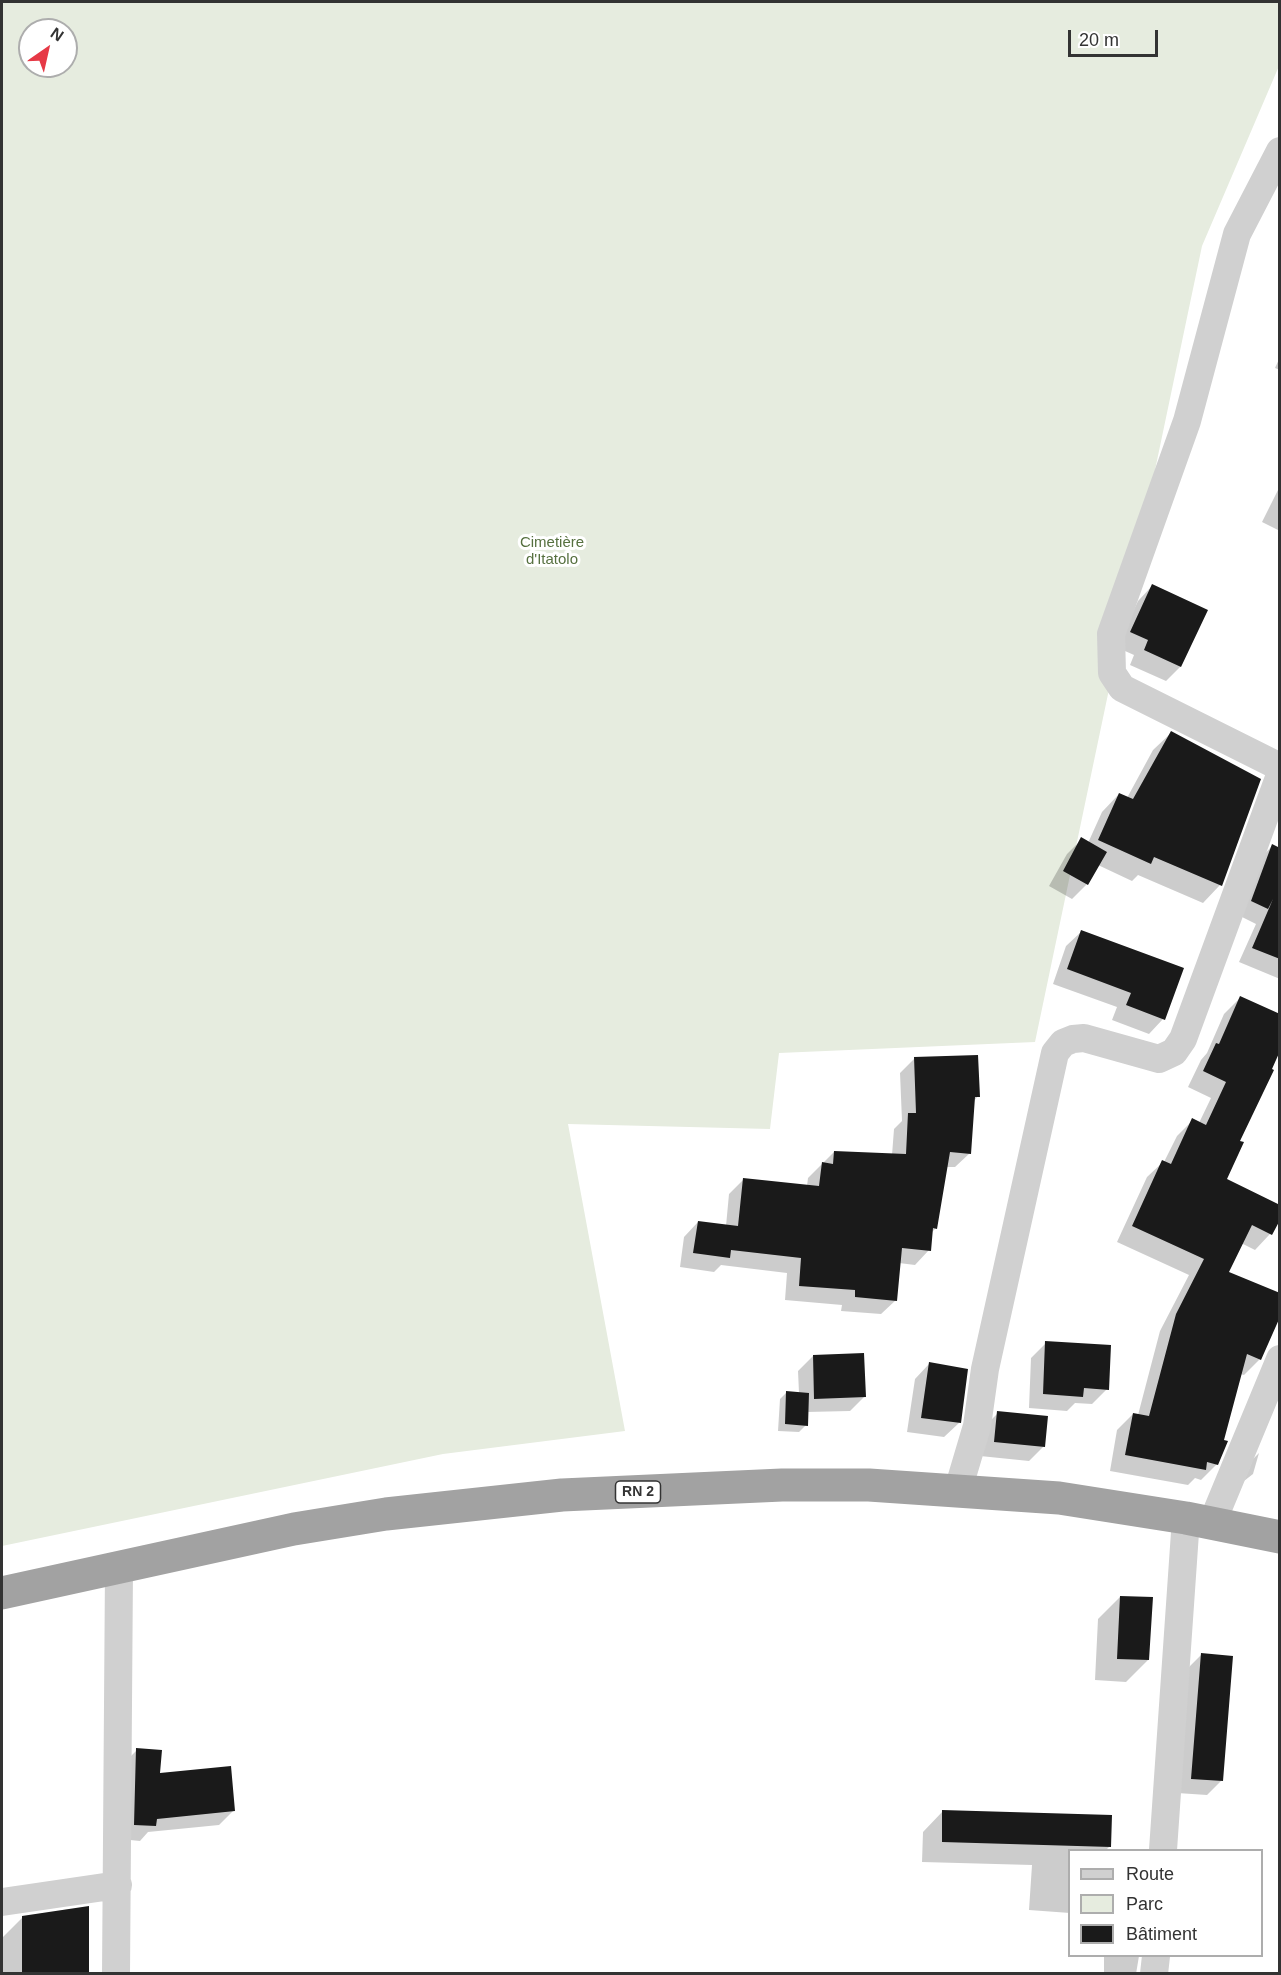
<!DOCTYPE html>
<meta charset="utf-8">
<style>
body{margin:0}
#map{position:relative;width:1281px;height:1975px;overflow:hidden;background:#fff;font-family:Helvetica,sans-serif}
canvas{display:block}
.frame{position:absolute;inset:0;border:3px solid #333;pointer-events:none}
.legend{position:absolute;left:1068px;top:1849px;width:195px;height:108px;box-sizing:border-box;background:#fff;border:2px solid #adadad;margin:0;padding:8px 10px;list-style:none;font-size:18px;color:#333}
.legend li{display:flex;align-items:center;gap:12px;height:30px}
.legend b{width:30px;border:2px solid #adadad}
.north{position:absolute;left:18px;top:18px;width:60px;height:60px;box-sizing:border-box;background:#fff;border:2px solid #adadad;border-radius:50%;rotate:34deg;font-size:16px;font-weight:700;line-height:24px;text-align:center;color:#333}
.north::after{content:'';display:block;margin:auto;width:21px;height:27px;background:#e63946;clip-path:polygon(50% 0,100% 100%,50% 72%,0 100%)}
.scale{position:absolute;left:1068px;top:30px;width:90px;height:27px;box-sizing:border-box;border:3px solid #333;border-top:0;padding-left:8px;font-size:18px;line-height:21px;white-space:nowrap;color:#333;-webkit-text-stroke:4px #fff;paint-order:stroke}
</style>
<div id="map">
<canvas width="1281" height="1975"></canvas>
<div class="frame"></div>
<ul class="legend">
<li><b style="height:8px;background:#d0d0d0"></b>Route</li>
<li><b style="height:16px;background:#e6ecdf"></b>Parc</li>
<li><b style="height:16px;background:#1a1a1a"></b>Bâtiment</li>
</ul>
<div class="north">N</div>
<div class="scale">20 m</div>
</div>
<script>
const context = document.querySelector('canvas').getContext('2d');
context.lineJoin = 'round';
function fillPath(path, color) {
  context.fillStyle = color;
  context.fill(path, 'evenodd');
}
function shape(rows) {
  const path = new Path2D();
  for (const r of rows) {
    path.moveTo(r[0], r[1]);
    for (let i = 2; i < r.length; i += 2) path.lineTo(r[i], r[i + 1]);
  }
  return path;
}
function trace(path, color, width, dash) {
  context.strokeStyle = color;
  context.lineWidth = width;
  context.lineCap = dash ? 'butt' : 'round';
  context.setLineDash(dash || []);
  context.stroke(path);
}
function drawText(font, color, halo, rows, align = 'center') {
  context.font = font + ' Helvetica,sans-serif';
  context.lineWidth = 6;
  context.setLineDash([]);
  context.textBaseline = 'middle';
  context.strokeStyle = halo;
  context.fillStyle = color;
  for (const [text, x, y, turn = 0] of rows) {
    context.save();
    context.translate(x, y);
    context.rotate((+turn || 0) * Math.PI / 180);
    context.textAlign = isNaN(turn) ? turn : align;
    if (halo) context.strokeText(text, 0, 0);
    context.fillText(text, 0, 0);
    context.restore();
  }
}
fillPath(shape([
 [2,2,1279,2,1279,66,1202,246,1035,1042,779,1053,770,1129,568,1124,625,1431,443,1454,2,1546],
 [30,30,66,30,66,66,30,66]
]), '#e6ecdf');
fillPath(shape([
 [1280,357,1280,370,1275,368],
 [1280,486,1280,531,1262,522],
 [1152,586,1180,667,1166,681,1130,665,1134,655,1116,647,1138,601],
 [1171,733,1220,885,1203,903,1138,875,1132,881,1098,865,1087,884,1072,899,1049,886,1067,854,1082,839,1088,843,1102,812,1119,794,1127,798,1153,750],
 [1272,846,1280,888,1280,979,1239,962,1256,924,1238,915,1259,860],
 [1081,932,1163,1019,1149,1034,1112,1020,1117,1007,1053,984,1066,946],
 [1240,998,1238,1141,1225,1180,1280,1217,1270,1234,1255,1250,1241,1243,1227,1272,1280,1314,1260,1359,1244,1375,1240,1374,1217,1464,1201,1480,1195,1478,1188,1485,1110,1471,1117,1430,1133,1414,1138,1415,1160,1331,1189,1275,1117,1242,1147,1177,1163,1162,1164,1162,1177,1136,1193,1120,1199,1123,1211,1098,1188,1087,1201,1060,1207,1053,1224,1014],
 [915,1058,978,1096,973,1102,970,1153,955,1167,946,1167,936,1228,931,1233,929,1250,915,1265,899,1263,896,1300,881,1314,841,1311,842,1305,785,1300,787,1273,721,1265,714,1272,680,1267,684,1237,698,1222,726,1226,729,1194,744,1179,807,1186,808,1178,834,1152,892,1155,894,1129,902,1121,900,1073],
 [1046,1343,1107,1389,1092,1404,1075,1403,1067,1411,1029,1408,1031,1358],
 [813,1356,865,1396,850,1411,807,1412,806,1425,799,1432,778,1431,780,1399,787,1392,799,1393,798,1371],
 [929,1364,959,1423,944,1437,907,1432,915,1379],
 [998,1413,1044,1446,1029,1461,980,1456,983,1428],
 [1259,1453,1253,1474,1244,1481,1253,1459],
 [1120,1597,1148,1660,1126,1682,1095,1680,1098,1619],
 [1202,1654,1221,1781,1207,1795,1177,1793,1187,1669],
 [137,1750,159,1774,234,1810,219,1825,148,1832,140,1841,120,1839,122,1765],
 [943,1811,1110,1846,1106,1850,1070,1850,1070,1913,1029,1910,1032,1865,922,1862,923,1832],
 [87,1908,88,1974,2,1974,2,1938,23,1917],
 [1104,1956,1139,1956,1136,1974,1104,1974]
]), '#0003');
fillPath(shape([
 [1152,584,1208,610,1181,667,1144,650,1148,640,1130,632],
 [1171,731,1261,779,1222,886,1154,857,1151,864,1098,840,1119,793,1133,799],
 [1081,837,1107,852,1088,885,1063,871],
 [1272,844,1280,848,1280,959,1252,948,1273,899,1268,909,1251,901],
 [1081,930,1184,968,1165,1020,1126,1005,1131,993,1067,969],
 [1240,996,1280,1014,1280,1051,1272,1069,1274,1070,1240,1141,1244,1142,1227,1179,1280,1205,1280,1220,1272,1235,1252,1225,1229,1272,1280,1293,1280,1317,1261,1360,1247,1354,1224,1440,1228,1441,1218,1465,1207,1462,1206,1470,1125,1455,1133,1413,1149,1416,1176,1314,1204,1259,1132,1226,1162,1160,1171,1164,1192,1118,1206,1125,1226,1082,1203,1071,1216,1043,1219,1044],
 [978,1055,980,1097,975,1097,971,1154,950,1152,937,1229,933,1228,931,1251,902,1248,897,1301,855,1297,855,1290,799,1286,801,1258,731,1250,730,1258,693,1253,698,1221,738,1226,743,1178,819,1186,822,1162,833,1164,834,1151,906,1154,908,1113,916,1113,914,1057],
 [1045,1341,1111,1345,1109,1390,1084,1388,1083,1397,1043,1394],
 [864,1353,866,1397,814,1399,813,1355],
 [929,1362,968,1369,961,1423,921,1418],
 [786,1391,809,1393,808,1426,785,1424],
 [997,1411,1048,1416,1045,1447,994,1442],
 [1120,1596,1153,1597,1149,1660,1117,1659],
 [1201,1653,1233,1656,1223,1781,1191,1779],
 [136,1748,162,1750,160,1773,231,1766,235,1811,157,1819,156,1826,134,1825],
 [942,1810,1112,1815,1111,1847,942,1842],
 [89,1906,89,1972,22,1974,22,1916]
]), '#1a1a1a');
trace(shape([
 [1280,151,1237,234,1187,421,1111,634,1112,673,1122,688,1280,767],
 [958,1490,977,1426,985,1369,1055,1053,1063,1043,1073,1039,1084,1038,1159,1059,1174,1052,1183,1039,1280,775],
 [1212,1523,1280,1359],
 [1163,1850,1186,1518],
 [2,1902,118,1885],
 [116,1974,119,1569],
 [1154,1974,1156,1956]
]), '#d0d0d0', 28);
trace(shape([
 [2,1593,294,1529,386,1514,562,1495,782,1485,869,1485,1059,1498,1186,1518,1280,1537]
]), '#a2a2a2', 33);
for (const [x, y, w] of [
 [638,1492,45]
]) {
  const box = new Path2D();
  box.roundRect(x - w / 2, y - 11, w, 22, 4.5);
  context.fillStyle = '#fff';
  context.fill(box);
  trace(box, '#333', 1.5);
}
drawText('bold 14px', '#333', null, [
 ["RN 2",638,1492]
]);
drawText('15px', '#56703f', '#fff', [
 ["Cimetière",552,543],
 ["d'Itatolo",552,560]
]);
</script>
